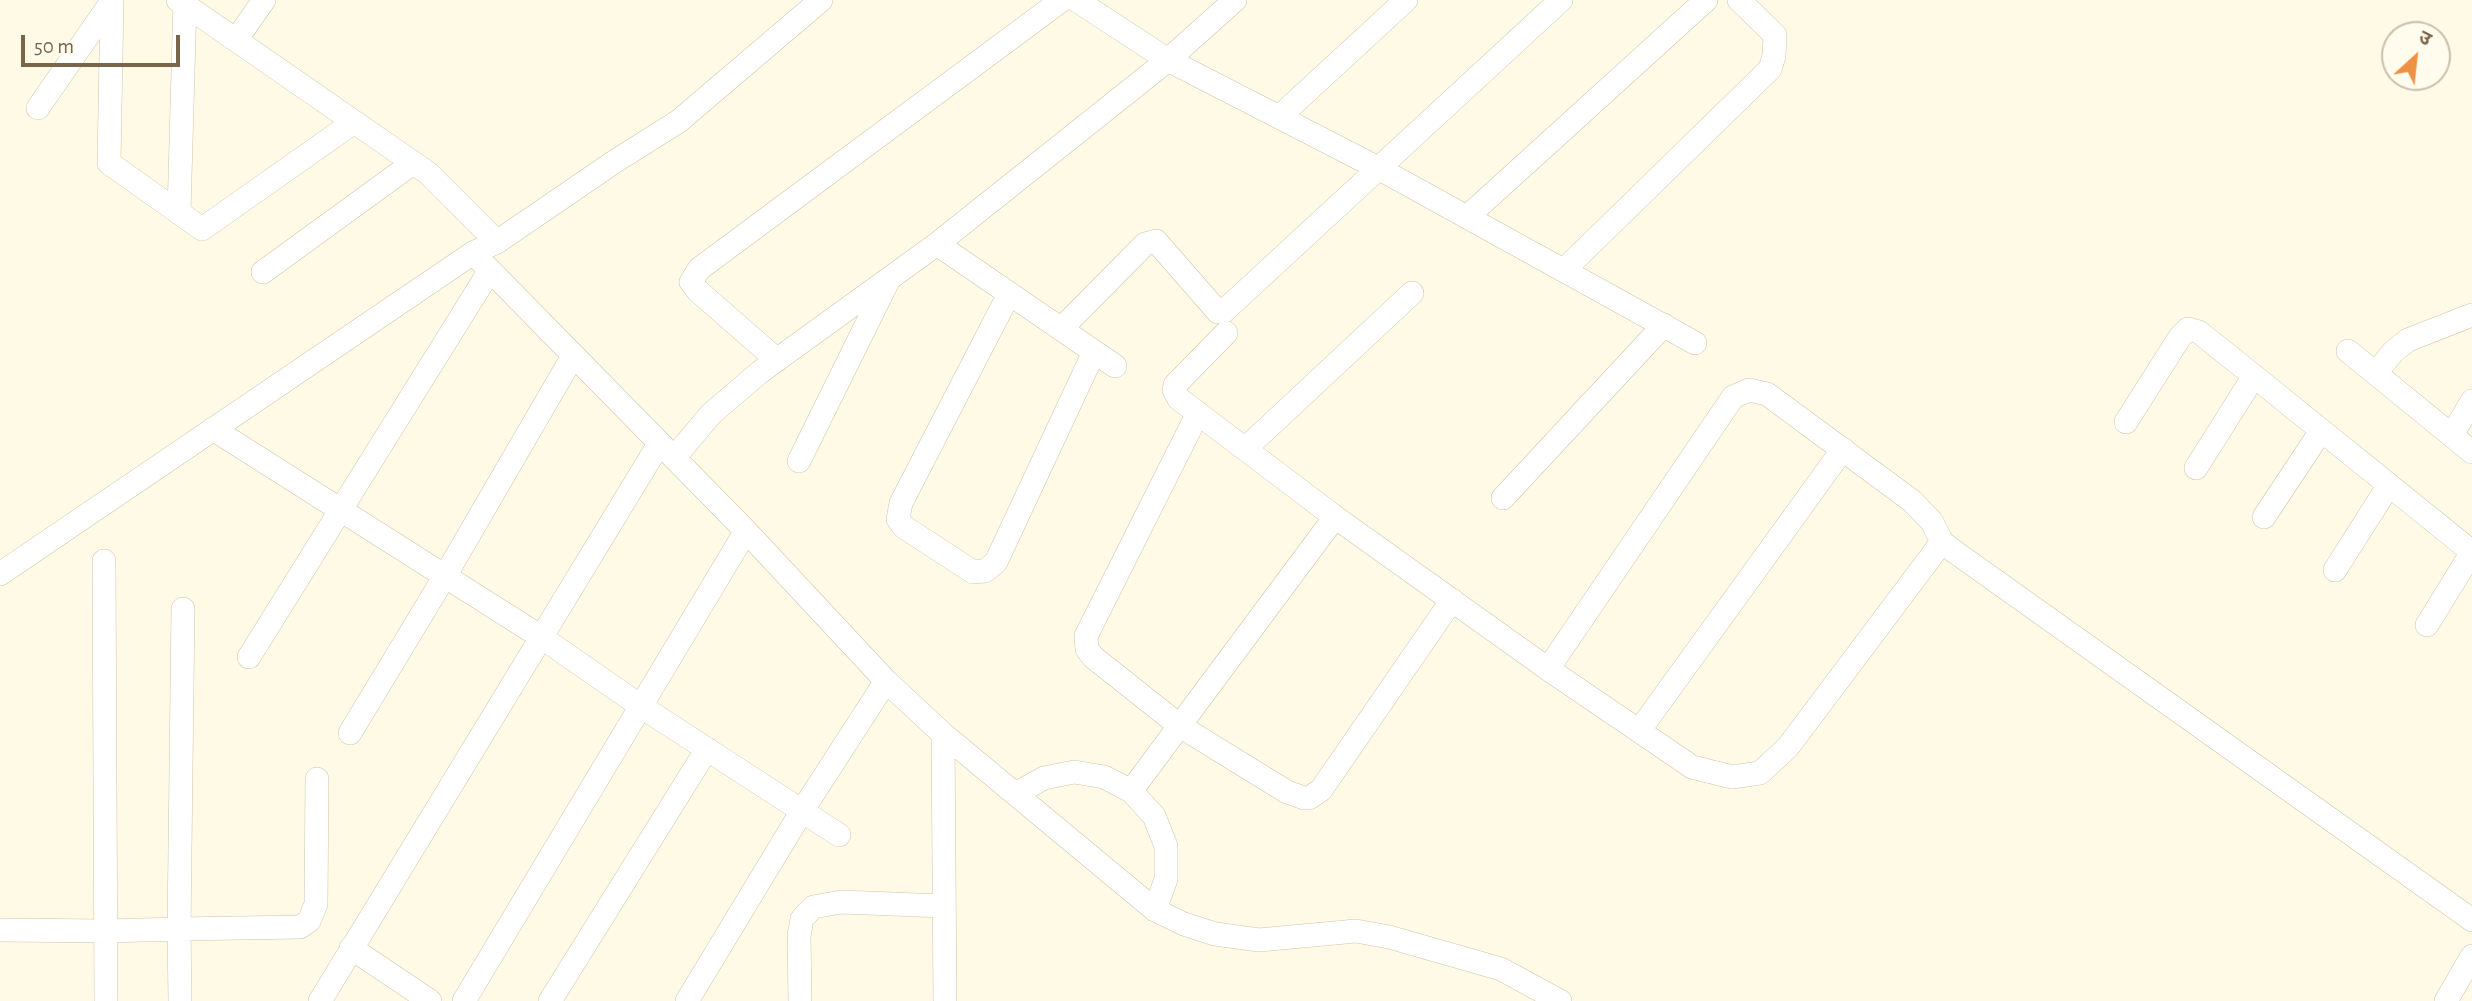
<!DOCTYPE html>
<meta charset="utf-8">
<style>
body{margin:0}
#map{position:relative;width:2472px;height:1001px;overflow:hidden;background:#fefae6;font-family:"Alegreya Sans","Noto Sans Devanagari",sans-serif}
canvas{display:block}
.north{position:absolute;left:2381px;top:21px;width:70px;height:70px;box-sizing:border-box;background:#fffcee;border:2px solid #c9c0ac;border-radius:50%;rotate:27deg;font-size:19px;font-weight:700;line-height:28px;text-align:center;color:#796549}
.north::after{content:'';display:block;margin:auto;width:24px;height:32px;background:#ee9144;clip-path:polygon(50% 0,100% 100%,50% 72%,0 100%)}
.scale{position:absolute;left:21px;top:35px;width:159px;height:32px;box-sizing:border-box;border:4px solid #796549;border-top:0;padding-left:9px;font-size:21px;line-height:24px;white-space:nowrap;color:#796549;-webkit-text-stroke:5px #fffcee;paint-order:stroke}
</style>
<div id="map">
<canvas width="2472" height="1001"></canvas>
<div class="north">उ</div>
<div class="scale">50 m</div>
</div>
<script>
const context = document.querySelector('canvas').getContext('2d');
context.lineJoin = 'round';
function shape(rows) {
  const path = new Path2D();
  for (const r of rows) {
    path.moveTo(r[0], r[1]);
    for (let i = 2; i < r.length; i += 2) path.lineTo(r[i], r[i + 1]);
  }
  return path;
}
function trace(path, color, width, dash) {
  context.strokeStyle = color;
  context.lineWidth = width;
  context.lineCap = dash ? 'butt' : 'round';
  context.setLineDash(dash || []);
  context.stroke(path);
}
const minor = shape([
 [112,0,109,163,202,229,354,122],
 [178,0,428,173,497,242],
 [1076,0,1168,60,1378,168,1695,343],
 [236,40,264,0],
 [38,108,112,1],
 [1279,117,1406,0],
 [179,213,185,0],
 [1467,217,1706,0],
 [937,244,1115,366],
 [473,253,746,531,886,681,943,734],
 [1564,270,1770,69,1774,56,1775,35,1739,0],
 [263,272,413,163],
 [1009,294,901,503,898,519,904,527,973,572,985,571,996,562,1094,352],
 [1061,329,1145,244,1156,241,1218,312,1223,312,1561,0],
 [1226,333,1175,385,1174,390,1179,399,1335,517,1548,669,1692,767,1732,777,1760,773,1788,747,1942,542],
 [2348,351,2472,452],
 [777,360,698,291,691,282,699,269,1062,0],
 [2376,373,2393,352,2408,340,2472,315],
 [1198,413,1086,636,1087,649,1093,657,1180,726,1287,792,1304,798,1309,798,1321,790,1452,600],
 [2126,422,2180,337,2188,329,2192,330,2199,332,2254,376,2472,552],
 [213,429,541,637,642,707,839,835],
 [2452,435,2472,401],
 [1245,449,1412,293],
 [674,458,711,414,760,372,937,244,1168,60,1235,0],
 [799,461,888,281],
 [2196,468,2254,376],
 [1503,498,1664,325],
 [2264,517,2321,431],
 [104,561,106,1001],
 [2335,570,2389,485],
 [0,574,473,253,497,242,614,162,679,121,821,0],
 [2427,625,2472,552],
 [249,657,489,272],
 [1548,669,1733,397,1749,390,1767,394,1912,501,1932,522,1942,542,1955,552,2472,920],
 [1639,731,1843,449],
 [350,733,445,576,573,356],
 [1131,791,1335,517],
 [1017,793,1044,778,1074,772,1104,777,1131,791,1154,816,1166,846,1166,879,1155,910],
 [0,930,106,931,179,929,183,609],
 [351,948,430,1001],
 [180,1001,179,929,300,927,309,921,316,904,317,779],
 [320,1001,659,444],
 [464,1001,746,531],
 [550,1001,707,749],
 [687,1001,802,811,886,681],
 [800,1001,799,936,802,919,813,907,841,902,944,906],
 [945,1001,943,734,1155,910,1184,924,1215,934,1259,940,1356,931,1389,937,1501,969,1560,1001],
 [2446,1001,2472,956]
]);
trace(minor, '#d0c4ab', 24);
trace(minor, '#fff', 23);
</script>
